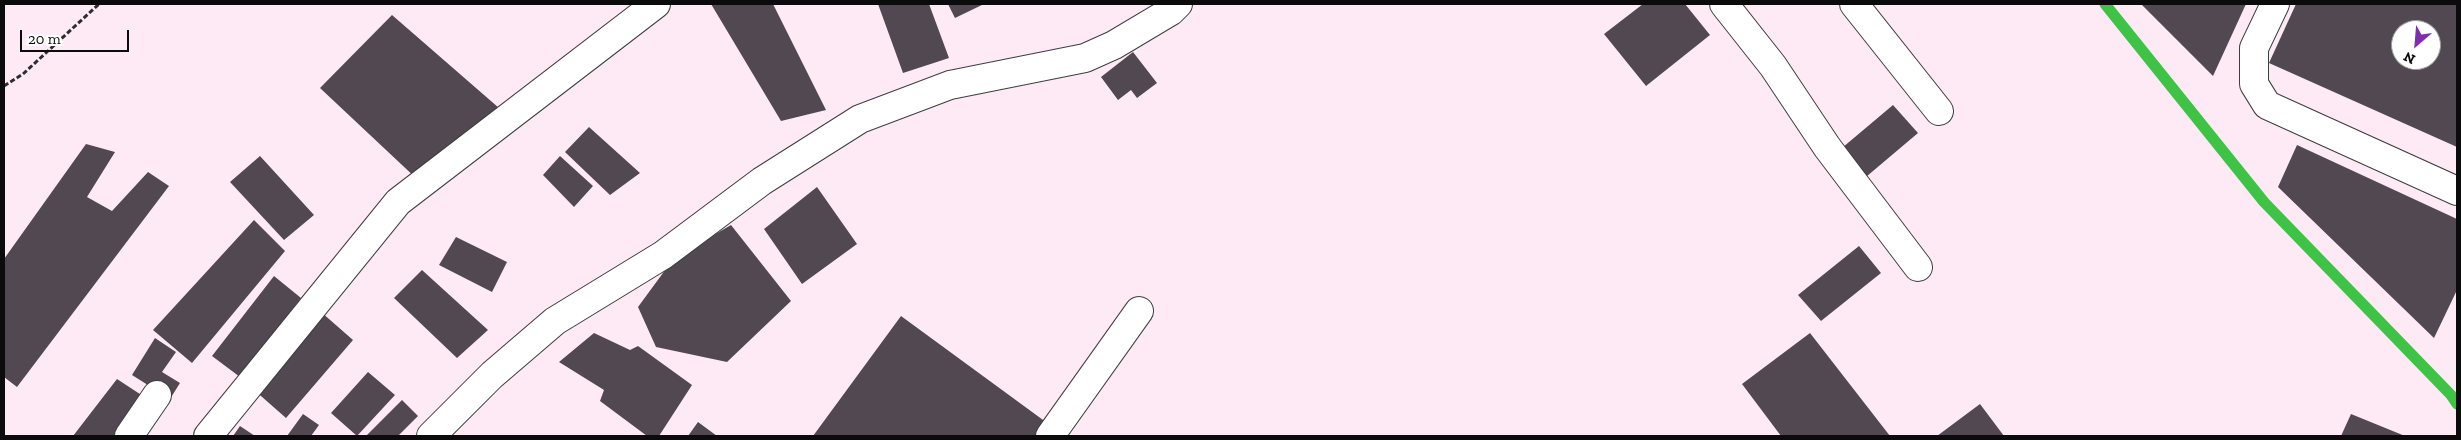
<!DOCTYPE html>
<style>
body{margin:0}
#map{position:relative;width:2461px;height:440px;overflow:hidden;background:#feeaf4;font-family:"Zilla Slab",serif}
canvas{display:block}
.frame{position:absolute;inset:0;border:5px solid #0b0b0b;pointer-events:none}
.north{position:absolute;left:2391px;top:20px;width:50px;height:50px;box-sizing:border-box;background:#fff;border:1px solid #9d9d9d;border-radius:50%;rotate:207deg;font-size:14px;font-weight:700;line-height:20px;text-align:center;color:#0b0b0b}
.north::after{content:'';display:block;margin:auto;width:18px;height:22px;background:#7e2db0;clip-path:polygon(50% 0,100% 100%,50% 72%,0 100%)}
.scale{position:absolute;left:20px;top:30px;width:109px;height:22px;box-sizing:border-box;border:2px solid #0b0b0b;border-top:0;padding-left:6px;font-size:15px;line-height:18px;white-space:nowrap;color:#0b0b0b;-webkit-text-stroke:4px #fff;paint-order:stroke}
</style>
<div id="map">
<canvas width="2461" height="440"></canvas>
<div class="frame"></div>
<div class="north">N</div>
<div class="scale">20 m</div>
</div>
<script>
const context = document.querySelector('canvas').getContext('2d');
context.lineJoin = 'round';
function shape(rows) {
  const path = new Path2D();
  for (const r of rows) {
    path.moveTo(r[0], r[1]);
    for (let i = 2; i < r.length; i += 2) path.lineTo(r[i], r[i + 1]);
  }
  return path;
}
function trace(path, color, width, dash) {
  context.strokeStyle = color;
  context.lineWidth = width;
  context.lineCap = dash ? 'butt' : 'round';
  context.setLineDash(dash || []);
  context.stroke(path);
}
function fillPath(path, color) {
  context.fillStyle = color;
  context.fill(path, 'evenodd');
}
trace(shape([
 [2105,4,2264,202,2451,395,2457,404]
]), '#3ec347', 11);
fillPath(shape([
 [711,4,773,4,826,110,781,121],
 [878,4,929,4,949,58,903,73],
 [948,4,984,4,955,18],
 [1643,4,1685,4,1710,35,1646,86,1604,34],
 [2141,4,2246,4,2213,76],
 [2296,4,2457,4,2457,147,2269,63],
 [2401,30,2431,30,2431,60,2401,60],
 [392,15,499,108,418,180,320,88],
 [1133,52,1157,83,1137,98,1131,90,1118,100,1101,77],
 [1893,105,1918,133,1860,182,1836,153],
 [589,127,640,173,610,195,565,152],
 [86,144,115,152,87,197,112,211,148,172,169,186,17,387,4,377,4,259],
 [2297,145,2457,219,2457,290,2434,338,2278,187],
 [260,156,314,215,284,240,230,182],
 [560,156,593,186,574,207,543,175],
 [817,187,857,244,802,284,764,229],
 [254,220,285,251,192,363,153,330],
 [731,225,791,301,727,362,656,347,638,307,674,258],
 [456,237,507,262,492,292,439,265],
 [1859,246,1881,273,1821,321,1798,295],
 [422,270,488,330,457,358,394,298],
 [274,276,301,298,240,377,212,356],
 [321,312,353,340,286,418,253,389],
 [901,316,1054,428,1048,436,813,436],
 [594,333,630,350,638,346,692,385,659,436,647,436,600,401,604,390,559,362],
 [1810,333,1890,436,1781,436,1742,384],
 [155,338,176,352,162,372,180,383,170,399,132,375],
 [368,372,395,395,357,436,331,413],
 [117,379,149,400,123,436,73,436],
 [402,400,418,416,398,436,366,436],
 [1980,404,2004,436,1937,436],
 [303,414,319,425,311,436,287,436],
 [2351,414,2405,436,2341,436],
 [698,422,717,436,688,436],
 [240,426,255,436,233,436]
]), '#524852');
const minor = shape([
 [1724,4,1773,66,1827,147,1918,267],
 [1854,4,1939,111],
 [2275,4,2254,48,2254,84,2267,105,2457,191],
 [129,436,157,395],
 [208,436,398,202,656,4],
 [431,436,492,375,555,321,663,255,762,181,860,119,950,85,1085,58,1114,45,1171,11,1178,4],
 [1050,436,1139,311]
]);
trace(minor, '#3e3e3e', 30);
trace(shape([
 [4,86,23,74,99,4]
]), '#2d2d2d', 3, [5, 2.5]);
trace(minor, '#fff', 28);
</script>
